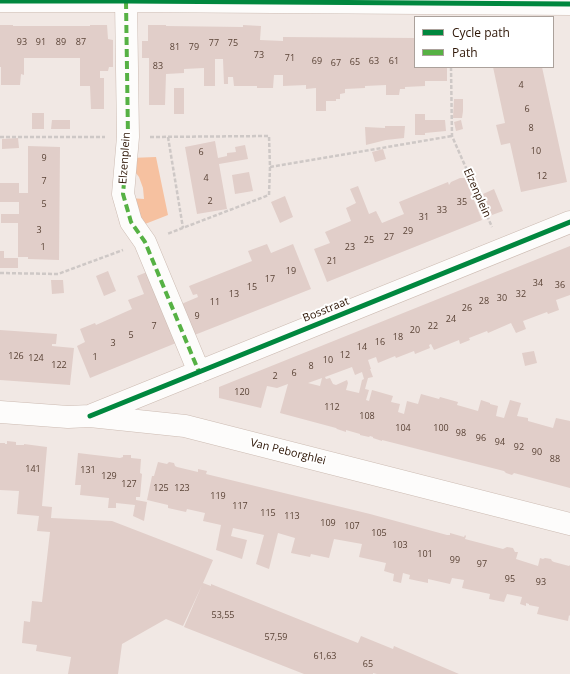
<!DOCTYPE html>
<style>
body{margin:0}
#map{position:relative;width:570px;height:674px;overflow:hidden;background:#f1e8e4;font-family:"Open Sans",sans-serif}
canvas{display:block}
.legend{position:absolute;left:414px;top:16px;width:140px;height:52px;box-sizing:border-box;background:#fff;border:1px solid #aba19b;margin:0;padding:5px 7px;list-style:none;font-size:12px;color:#2d1505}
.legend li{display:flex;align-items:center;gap:8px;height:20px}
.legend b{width:20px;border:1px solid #aba19b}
</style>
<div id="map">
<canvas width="570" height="674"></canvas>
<ul class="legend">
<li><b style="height:5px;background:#00873e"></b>Cycle path</li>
<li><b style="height:5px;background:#56b144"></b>Path</li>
</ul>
</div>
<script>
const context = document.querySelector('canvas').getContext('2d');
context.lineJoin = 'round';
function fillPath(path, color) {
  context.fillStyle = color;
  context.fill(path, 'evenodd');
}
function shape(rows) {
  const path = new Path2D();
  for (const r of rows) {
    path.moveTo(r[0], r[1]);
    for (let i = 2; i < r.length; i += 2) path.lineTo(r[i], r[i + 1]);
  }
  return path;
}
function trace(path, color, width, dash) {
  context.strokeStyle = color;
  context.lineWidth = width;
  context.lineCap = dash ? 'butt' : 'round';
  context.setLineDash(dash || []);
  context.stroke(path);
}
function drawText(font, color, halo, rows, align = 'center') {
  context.font = font + ' "Open Sans",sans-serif';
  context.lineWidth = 4;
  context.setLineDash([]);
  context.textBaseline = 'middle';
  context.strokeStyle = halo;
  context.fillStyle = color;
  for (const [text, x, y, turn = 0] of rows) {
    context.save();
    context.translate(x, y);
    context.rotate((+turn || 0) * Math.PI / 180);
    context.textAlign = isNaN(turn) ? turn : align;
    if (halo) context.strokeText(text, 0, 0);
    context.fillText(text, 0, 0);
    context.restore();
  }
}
fillPath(shape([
 [156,157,168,215,140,226,129,198,144,199,143,188,139,177,132,168,130,158]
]), '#f6c1a0');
fillPath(shape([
 [0,25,13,25,13,26,90,26,90,25,107,25,108,39,113,40,113,67,109,67,108,71,100,71,100,78,104,78,104,109,91,109,90,86,80,86,80,58,24,58,24,75,21,74,20,85,1,85,1,67,0,67],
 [148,25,166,25,166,26,243,27,243,25,261,26,260,40,283,41,283,37,415,38,415,67,447,67,447,81,425,81,425,86,405,87,405,89,400,89,399,95,386,95,386,85,365,86,365,88,345,89,345,93,340,94,340,99,336,99,336,101,326,101,326,111,316,111,316,88,306,89,306,85,283,86,283,75,274,75,273,88,257,88,257,86,234,86,233,77,228,77,228,84,224,84,223,59,215,59,215,86,204,86,204,68,184,69,184,73,166,74,165,105,149,105,149,58,142,58,142,41,148,41],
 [493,67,542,67,567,182,521,192,510,143,501,145,496,125,505,123],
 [174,88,184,88,184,114,174,114],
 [454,99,463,99,463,111,462,118,453,118],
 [32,113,44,113,44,129,32,129],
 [415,114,425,114,425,120,445,120,446,131,425,133,425,135,415,135],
 [52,120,70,120,70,129,51,129],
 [461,120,463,129,456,131,454,122],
 [385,126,405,126,404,138,386,140,366,145,365,127,385,128],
 [18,138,19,148,2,149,2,139],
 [215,141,218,158,227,156,227,153,236,152,235,147,245,145,248,159,219,164,227,209,197,214,185,147],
 [28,146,60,147,59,260,28,259,28,257,18,257,18,223,1,223,1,214,19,214,19,202,0,202,0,183,19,183,19,193,28,193],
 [383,149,386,159,375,162,372,152],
 [249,172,253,191,235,194,232,175],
 [460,178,465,178,482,220,327,282,314,249,330,243,325,232,351,221,346,208,356,203,350,189,358,186,369,214,376,211,382,223,404,214,399,202,448,182,449,185,451,182],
 [494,189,503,211,492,215,483,194],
 [285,196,293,217,280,223,271,202],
 [267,244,271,253,293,244,311,289,192,336,179,305,198,297,197,294,193,295,189,286,252,261,248,251],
 [570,246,570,295,556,300,559,310,548,314,547,312,523,321,526,329,516,333,511,323,488,333,487,331,469,338,470,340,460,344,459,340,434,350,431,344,429,345,430,348,415,354,414,351,396,358,395,356,378,363,376,357,368,360,371,369,370,369,373,377,368,378,365,389,369,390,366,400,369,401,372,390,393,396,391,402,400,404,398,412,404,414,407,401,418,404,421,394,439,399,440,397,458,402,457,405,478,411,481,400,490,403,490,404,498,406,496,416,504,418,510,400,521,403,517,416,528,418,528,421,553,428,556,418,570,421,570,488,514,473,512,475,506,473,504,471,382,440,382,441,373,438,373,437,370,436,369,437,360,435,360,434,346,430,346,432,337,429,336,428,280,413,288,384,277,388,267,386,261,408,219,398,219,387],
 [352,367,355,375,362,372,364,379,362,380,359,393,346,390,348,383,347,380,336,385,333,384,330,378,326,379,325,377],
 [322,378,320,386,308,383],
 [0,251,4,251,4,258,18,258,18,268,0,268],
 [108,271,116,291,104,296,96,276],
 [147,272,176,343,90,378,77,346,85,342,80,329,95,323,96,325,132,309,128,300,144,294,137,276],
 [51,280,63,280,64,293,52,294],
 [0,330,57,334,56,344,52,344,52,346,74,348,70,385,0,380],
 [534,351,537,363,525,366,522,353],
 [7,441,16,442,16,445,24,445,24,444,47,447,42,506,52,507,51,518,112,521,213,560,203,583,211,586,211,584,358,643,361,636,393,649,394,646,459,674,377,674,373,673,373,674,304,674,184,627,202,585,183,626,166,619,122,644,118,674,68,674,71,657,36,651,37,645,22,643,24,621,30,622,32,601,42,602,50,532,37,531,39,516,17,514,19,491,0,490,0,443,5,443,5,444,7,444],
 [78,453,120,458,123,457,123,455,131,455,131,458,141,459,140,473,142,474,140,497,136,497,136,500,147,502,144,521,133,516,135,505,116,503,116,508,108,508,109,498,80,495,81,485,75,485],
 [158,462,167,464,169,462,174,463,175,466,177,467,198,472,198,469,207,471,206,474,370,514,447,535,450,535,450,533,464,537,465,535,466,536,465,539,503,549,507,547,513,548,515,552,518,552,516,559,538,566,540,558,543,559,545,558,551,559,552,561,554,562,569,566,570,565,570,616,569,615,568,621,537,614,539,607,529,605,529,604,526,603,526,606,520,604,522,597,507,594,504,602,489,599,490,594,462,588,464,580,452,578,450,584,428,579,428,583,409,579,410,575,403,573,401,583,393,581,394,574,384,571,386,563,359,557,362,544,334,539,329,558,311,554,310,557,291,553,295,538,278,533,269,569,256,564,264,535,233,528,231,536,247,540,242,559,216,550,221,525,203,521,205,513,187,509,186,512,168,508,168,505,147,500,152,476,154,476]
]), '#e1cec9');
const minor = shape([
 [0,1,126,1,570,4],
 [126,1,128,137,123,194,131,222,145,242,199,372],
 [0,412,68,417,90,416,185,426,570,524],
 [92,415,570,222]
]);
trace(minor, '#ccbbb2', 23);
trace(shape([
 [451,67,452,136,492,227],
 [0,137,105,137],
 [150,137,269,136,270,167,269,195,167,234],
 [168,137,183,228],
 [270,167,452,136],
 [0,273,58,274,123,250]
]), '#cec8c6', 2.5, [4, 2]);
trace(minor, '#fdfcfb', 22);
trace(shape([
 [126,1,128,137,123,194,131,222,145,242,199,372]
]), '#56b144', 4, [8, 4]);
trace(shape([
 [0,1,126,1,570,4],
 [90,416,570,222]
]), '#00873e', 5);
drawText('9px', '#5a4336', null, [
 ["93",22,42],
 ["91",41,42],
 ["89",61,42],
 ["87",81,42],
 ["77",214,43],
 ["75",233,43],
 ["81",175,47],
 ["79",194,47],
 ["73",259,55],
 ["71",290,58],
 ["69",317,61],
 ["63",374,61],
 ["61",394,61],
 ["65",355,62],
 ["67",336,63],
 ["83",158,66],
 ["4",521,85],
 ["6",527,109],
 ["8",531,128],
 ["10",536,151],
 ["6",201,152],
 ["9",44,158],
 ["12",542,176],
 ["4",206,178],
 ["7",44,181],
 ["2",210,201],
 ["35",462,202],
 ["5",44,204],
 ["33",442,210],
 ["31",424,217],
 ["3",39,230],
 ["29",408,231],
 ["27",389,237],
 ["25",369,240],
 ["1",43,247],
 ["23",350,247],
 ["21",332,261],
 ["19",291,271],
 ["17",270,279],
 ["34",538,283],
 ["36",560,285],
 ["15",252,287],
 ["13",234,294],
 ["32",521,294],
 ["30",502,298],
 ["28",484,301],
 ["11",215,302],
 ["26",467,308],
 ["9",197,316],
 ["24",451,319],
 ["7",154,326],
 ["22",433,326],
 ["20",415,330],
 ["5",131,335],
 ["18",398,337],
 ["16",380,342],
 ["3",113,343],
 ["14",362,347],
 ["12",345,355],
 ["126",16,356],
 ["1",95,357],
 ["124",36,358],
 ["10",328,360],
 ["122",59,365],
 ["8",311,366],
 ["6",294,373],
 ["2",275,376],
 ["120",242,392],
 ["112",332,407],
 ["108",367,416],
 ["104",403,428],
 ["100",441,428],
 ["98",461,433],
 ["96",481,438],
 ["94",500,442],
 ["92",519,447],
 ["90",537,452],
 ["88",555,459],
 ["141",33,469],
 ["131",88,470],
 ["129",109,476],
 ["127",129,484],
 ["125",161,488],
 ["123",182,488],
 ["119",218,496],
 ["117",240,506],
 ["115",268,513],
 ["113",292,516],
 ["109",328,523],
 ["107",352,526],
 ["105",379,533],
 ["103",400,545],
 ["101",425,554],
 ["99",455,560],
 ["97",482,564],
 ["95",510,579],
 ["93",541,582],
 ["53,55",223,615],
 ["57,59",276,637],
 ["61,63",325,656],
 ["65",368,664]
]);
drawText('11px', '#2d1505', '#fff', [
 ["Elzenplein",125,158,-86],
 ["Elzenplein",477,193,66],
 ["Bosstraat",326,310,-22],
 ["Van Peborghlei",288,452,14]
]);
</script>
